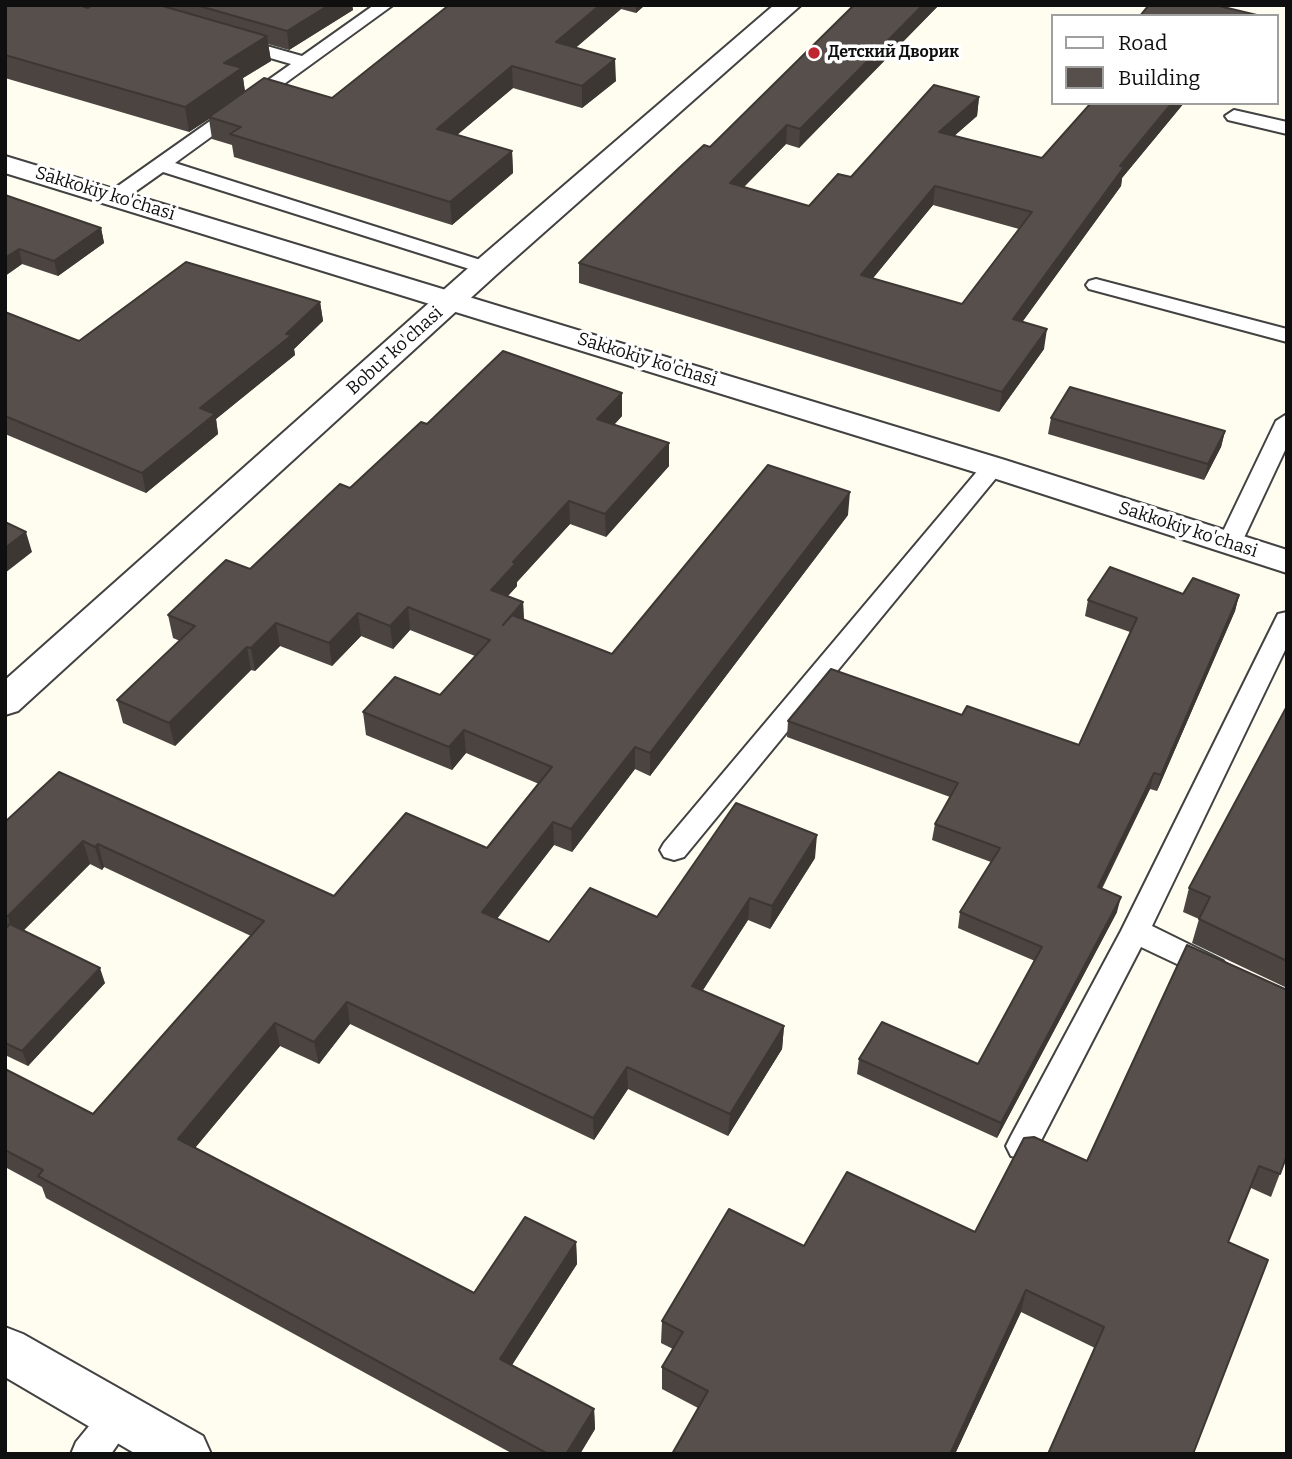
<!DOCTYPE html>
<meta charset="utf-8">
<style>
body{margin:0}
#map{position:relative;width:1292px;height:1459px;overflow:hidden;background:#fffcf0;font-family:Bitter,serif}
canvas{display:block}
.frame{position:absolute;inset:0;border:7px solid #0f0f0f;pointer-events:none}
.legend{position:absolute;left:1051px;top:14px;width:228px;height:91px;box-sizing:border-box;background:#fff;border:2px solid #9f9f9f;margin:0;padding:9px 12px;list-style:none;font-size:21px;color:#0f0f0f}
.legend li{display:flex;align-items:center;gap:14px;height:35px}
.legend b{width:35px;border:2px solid #9f9f9f}
</style>
<div id="map">
<canvas width="1292" height="1459"></canvas>
<div class="frame"></div>
<ul class="legend">
<li><b style="height:9px;background:#fff"></b>Road</li>
<li><b style="height:19px;background:#574f4b"></b>Building</li>
</ul>
</div>
<script>
const context = document.querySelector('canvas').getContext('2d');
context.lineJoin = 'round';
function shape(rows) {
  const path = new Path2D();
  for (const r of rows) {
    path.moveTo(r[0], r[1]);
    for (let i = 2; i < r.length; i += 2) path.lineTo(r[i], r[i + 1]);
  }
  return path;
}
function trace(path, color, width, dash) {
  context.strokeStyle = color;
  context.lineWidth = width;
  context.lineCap = dash ? 'butt' : 'round';
  context.setLineDash(dash || []);
  context.stroke(path);
}
function fillPath(path, color) {
  context.fillStyle = color;
  context.fill(path, 'evenodd');
}
function drawText(font, color, halo, rows, align = 'center') {
  context.font = font + ' Bitter,serif';
  context.lineWidth = 7;
  context.setLineDash([]);
  context.textBaseline = 'middle';
  context.strokeStyle = halo;
  context.fillStyle = color;
  for (const [text, x, y, turn = 0] of rows) {
    context.save();
    context.translate(x, y);
    context.rotate((+turn || 0) * Math.PI / 180);
    context.textAlign = isNaN(turn) ? turn : align;
    if (halo) context.strokeText(text, 0, 0);
    context.fillText(text, 0, 0);
    context.restore();
  }
}
const service = shape([
 [374,5,393,5,175,163,493,264,496,268,493,272,479,272,163,172,122,201,108,201,105,197,108,193,291,64,229,46,226,42,229,38,235,37,302,56,374,5],
 [1234,110,1287,122,1287,134,1228,120,1225,116,1234,110],
 [1096,279,1287,329,1287,342,1089,289,1086,285,1089,281,1096,279],
 [1287,414,1287,446,1241,544,1237,549,1221,549,1217,544,1276,421,1287,414],
 [993,460,1001,462,1004,467,1001,472,684,857,674,860,664,857,660,850,664,843,985,462,993,460],
 [1287,612,1287,646,1152,926,1223,961,1228,969,1223,977,1213,981,1141,947,1033,1156,1022,1159,1011,1156,1006,1146,1011,1136,1121,931,1275,620,1278,614,1287,612],
 [119,1399,131,1404,137,1416,111,1454,71,1454,76,1442,107,1404,119,1399]
]);
const minor = shape([
 [774,5,801,5,497,274,18,711,5,715,5,680,475,262,774,5],
 [5,1327,23,1334,203,1436,211,1454,136,1454,5,1377,5,1327]
]);
const tertiary = shape([
 [5,156,1005,460,1287,550,1287,573,981,474,5,173,5,156]
]);
trace(service, '#424242', 4);
trace(minor, '#424242', 4);
trace(tertiary, '#424242', 4);
fillPath(service, '#fff');
fillPath(minor, '#fff');
fillPath(tertiary, '#fff');
fillPath(shape([
 [5,5,88,8,92,5,352,5,353,10,289,50,268,44,271,61,243,78,245,91,332,98,449,5,645,5,636,13,621,9,576,47,616,81,582,108,513,88,457,135,512,151,513,173,452,225,234,157,232,145,212,139,209,119,189,132,5,78],
 [854,5,939,5,799,148,786,144,744,187,809,206,851,177,979,97,977,116,954,136,1042,158,1091,103,1184,103,1122,178,1121,186,1022,322,1044,349,999,412,579,283,579,263,710,147],
 [933,205,1019,229,962,304,873,278],
 [5,195,101,228,104,243,58,276,22,264,5,276],
 [320,302,323,321,294,349,295,355,216,419,218,434,146,493,5,434,5,312,79,341],
 [622,416,614,425,669,443,669,466,606,537,570,524,517,582,517,586,508,596,523,602,524,620,612,654,848,515,650,776,635,769,572,852,554,845,497,919,549,942,657,917,815,858,770,929,748,920,702,991,784,1026,782,1049,728,1136,628,1089,594,1140,350,1024,319,1064,280,1046,195,1148,474,1293,576,1242,577,1264,512,1365,594,1409,595,1429,580,1454,513,1454,46,1198,42,1187,5,1167,5,1069,93,1114,251,936,104,867,102,870,90,864,24,930,105,983,28,1066,5,1055,5,822,334,896,487,848,539,784,466,753,452,770,366,735,363,712,440,695,475,656,410,630,393,649,361,636,332,666,280,646,255,671,251,670,175,746,123,723,117,700,180,641,173,638,168,615,250,569,427,424],
 [1051,418,1225,431,1221,447,1204,480,1048,434],
 [1183,594,1239,595,1235,611,1157,791,1150,789,1102,889,1117,912,997,1138,857,1074,859,1059,978,1064,1035,961,958,928,960,912,991,862,932,840,935,824,950,797,787,737,788,721,962,715,1079,745,1130,632,1085,616,1088,600],
 [1287,706,1287,988,1192,943,1199,919,1183,912,1189,888],
 [1287,1155,1271,1197,1251,1188,1095,1348,1021,1312,955,1454,672,1454,698,1408,662,1389,662,1367,673,1349,661,1343,662,1321,804,1246,975,1232,1087,1161]
]), '#4b4440');
fillPath(shape([
 [329,5,352,5,353,10,289,50,287,31],
 [600,5,621,5,621,9,557,64,556,42],
 [636,5,645,5,636,13],
 [923,5,939,5,799,148,800,129],
 [267,36,271,61,243,78,245,93,209,117,209,119,189,132,185,107,224,63],
 [615,59,616,81,582,108,582,86],
 [512,66,513,88,438,151,437,129],
 [979,97,977,116,937,151,939,132],
 [1172,103,1184,103,1122,178,1121,186,1010,339,1013,319,1120,166],
 [787,125,786,144,729,202,730,183],
 [512,151,513,173,452,225,450,202],
 [935,186,933,205,860,294,861,275],
 [101,228,104,243,58,276,54,261],
 [19,249,22,264,5,276,5,258],
 [320,302,323,321,294,349,295,355,216,419,218,434,146,493,142,473,200,408,286,334],
 [1047,329,1044,349,999,412,1002,392],
 [622,393,622,416,598,442,597,419],
 [1225,431,1221,447,1204,480,1208,464],
 [669,443,669,466,606,537,605,514],
 [850,492,848,515,650,776,650,753],
 [569,501,570,524,517,582,517,586,493,612,491,590,513,562],
 [26,532,32,552,5,573,5,548],
 [1239,595,1235,611,1157,791,1161,775],
 [523,602,524,624,503,625],
 [408,607,410,630,393,649,390,626],
 [358,613,361,636,332,666,329,643],
 [276,623,280,646,255,671,251,648],
 [247,647,251,670,175,746,169,723],
 [464,730,466,753,452,770,449,747],
 [635,747,635,769,572,852,571,829],
 [1154,773,1150,789,1094,903,1098,887],
 [553,822,554,845,484,935,482,912],
 [817,835,815,858,770,929,772,906],
 [83,841,90,864,15,939,8,916],
 [98,844,104,867,102,870,95,847],
 [1121,897,1117,912,997,1138,1001,1123],
 [750,898,748,920,691,1009,692,986],
 [100,968,105,983,28,1066,22,1051],
 [347,1002,350,1024,319,1064,314,1042],
 [275,1023,280,1046,184,1161,178,1139],
 [784,1026,782,1049,728,1136,730,1114],
 [627,1067,628,1089,594,1140,593,1118],
 [576,1242,577,1264,503,1379,500,1359],
 [1026,1290,1021,1312,955,1454,950,1454],
 [594,1409,595,1429,580,1454,566,1454]
]), '#3d3734');
const building = shape([
 [5,5,79,5,88,8,92,5,159,5,267,36,224,63,242,68,185,107,5,55,5,5],
 [196,5,329,5,287,31,196,5],
 [449,5,600,5,556,42,615,59,582,86,512,66,437,129,512,151,450,202,230,134,241,127,209,117,264,78,332,98,449,5],
 [854,5,923,5,800,129,787,125,730,183,809,206,838,174,851,177,934,85,979,97,939,132,1042,158,1091,103,1172,103,1120,166,1124,167,1013,319,1047,329,1002,392,579,263,678,169,704,145,710,147,854,5],
 [935,186,1032,212,962,304,861,275,935,186],
 [1149,5,1215,5,1261,16,1140,16,1149,5],
 [5,195,101,228,54,261,19,249,5,258,5,195],
 [186,262,320,302,286,334,292,335,200,408,215,414,142,473,5,416,5,312,79,341,186,262],
 [503,351,622,393,597,419,669,443,605,514,569,501,513,562,516,563,491,590,523,602,503,625,512,615,612,654,768,465,850,492,650,753,635,747,571,829,553,822,482,912,549,942,590,888,657,917,736,803,817,835,772,906,750,898,692,986,784,1026,730,1114,627,1067,593,1118,347,1002,314,1042,275,1023,178,1139,474,1293,525,1217,576,1242,500,1359,594,1409,566,1454,548,1454,38,1176,43,1170,5,1150,5,1069,93,1114,264,921,98,844,95,847,83,841,8,916,5,915,5,822,59,772,334,896,406,813,487,848,552,767,464,730,449,747,363,712,395,677,440,695,490,640,408,607,390,626,358,613,329,643,276,623,251,648,247,647,169,723,117,700,195,626,168,615,226,560,250,569,340,484,350,488,421,422,427,424,503,351],
 [1070,387,1225,431,1208,464,1051,418,1070,387],
 [5,522,26,532,5,548,5,522],
 [1110,567,1183,594,1193,578,1239,595,1161,775,1154,773,1098,887,1121,897,1001,1123,859,1059,882,1022,978,1064,1042,947,960,912,1000,848,935,824,958,783,788,721,831,669,962,715,967,706,1079,745,1137,618,1088,600,1110,567],
 [1287,706,1287,961,1199,919,1210,897,1189,888,1287,706],
 [10,924,100,968,22,1051,5,1043,5,929,10,924],
 [1187,945,1287,990,1287,1155,1280,1174,1259,1166,1228,1242,1268,1260,1193,1454,1048,1454,1104,1327,1026,1290,950,1454,672,1454,708,1391,662,1367,683,1332,662,1321,729,1209,804,1246,847,1172,975,1232,1024,1138,1034,1137,1087,1161,1187,945]
]);
fillPath(building, '#574f4b');
trace(building, '#3d3734', 2);
for (const [x, y, r, color] of [
 [814,53,7,"#be2730"]
]) {
  const dot = new Path2D();
  dot.arc(x, y, r, 0, 2 * Math.PI);
  context.fillStyle = color;
  context.fill(dot);
  trace(dot, '#fff', 2.5);
}
drawText('bold 16px', '#0f0f0f', '#fff', [
 ["Детский Дворик",828,53]
], 'left');
drawText('18px', '#0f0f0f', '#fff', [
 ["Sakkokiy ko'chasi",105,194,17],
 ["Bobur ko'chasi",395,351,-42],
 ["Sakkokiy ko'chasi",647,360,17],
 ["Sakkokiy ko'chasi",1188,530,18]
]);
</script>
